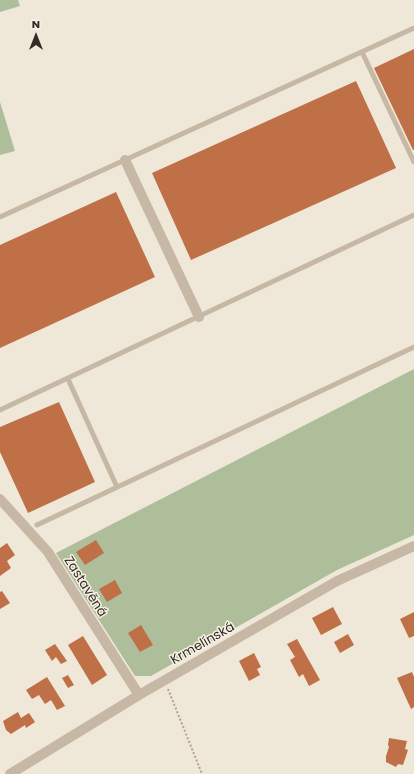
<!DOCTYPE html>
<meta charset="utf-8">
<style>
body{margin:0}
#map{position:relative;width:414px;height:774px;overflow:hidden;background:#efe7d8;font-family:Poppins,sans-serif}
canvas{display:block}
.north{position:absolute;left:16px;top:16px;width:40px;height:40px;-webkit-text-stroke:3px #f7f1e4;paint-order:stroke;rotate:0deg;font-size:11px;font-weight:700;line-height:16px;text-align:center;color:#332b26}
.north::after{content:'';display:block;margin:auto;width:14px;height:18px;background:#332b26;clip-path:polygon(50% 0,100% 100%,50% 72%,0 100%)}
</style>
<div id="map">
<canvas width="414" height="774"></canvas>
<div class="north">N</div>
</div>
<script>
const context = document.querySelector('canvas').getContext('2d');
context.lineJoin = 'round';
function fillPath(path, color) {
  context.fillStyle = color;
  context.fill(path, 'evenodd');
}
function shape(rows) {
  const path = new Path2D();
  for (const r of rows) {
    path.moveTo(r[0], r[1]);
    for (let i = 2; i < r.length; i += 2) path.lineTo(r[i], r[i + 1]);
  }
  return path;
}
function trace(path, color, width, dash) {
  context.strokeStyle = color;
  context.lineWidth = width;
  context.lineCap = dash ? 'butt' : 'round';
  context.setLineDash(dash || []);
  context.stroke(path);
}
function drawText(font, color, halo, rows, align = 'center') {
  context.font = font + ' Poppins,sans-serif';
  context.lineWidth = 3;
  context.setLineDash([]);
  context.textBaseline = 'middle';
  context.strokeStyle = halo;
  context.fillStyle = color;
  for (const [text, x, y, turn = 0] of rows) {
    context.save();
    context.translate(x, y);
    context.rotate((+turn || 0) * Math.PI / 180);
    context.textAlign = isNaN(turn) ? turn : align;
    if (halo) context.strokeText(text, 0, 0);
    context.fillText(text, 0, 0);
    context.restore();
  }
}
fillPath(shape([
 [0,0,18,0,20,6,0,12],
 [0,102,15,151,0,155],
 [414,369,414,535,337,570,151,676,135,676,56,553]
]), '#aebd9a');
fillPath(shape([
 [414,49,414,150,413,150,374,68],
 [356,81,396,168,191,260,152,173],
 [116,192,155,277,0,348,0,245],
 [59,402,95,482,28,513,0,452,0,427],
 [96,540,104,553,85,565,76,552],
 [7,543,15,555,7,561,11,568,0,576,0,548],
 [115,580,122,593,107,602,99,589],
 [2,591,10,603,0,609,0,592],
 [333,607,342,624,321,635,312,618],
 [414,612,414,636,409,638,400,619],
 [141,625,153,645,140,652,128,633],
 [348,634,354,645,340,653,334,642],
 [83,636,107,675,92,685,68,645],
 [297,639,320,680,309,686,303,674,299,677,290,660,295,657,287,644],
 [55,644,67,661,61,664,56,657,52,661,45,650],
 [254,653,261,667,257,669,260,675,249,681,239,661],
 [412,672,414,677,414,707,411,709,397,678],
 [68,675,74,685,68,688,62,678],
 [47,677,65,706,57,710,51,700,45,704,39,695,32,699,26,690],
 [18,712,21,718,29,713,35,722,26,728,25,725,11,734,6,730,3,721],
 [389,738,407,741,405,749,408,750,403,765,398,764,396,767,386,762,386,756,389,747,388,745]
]), '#bf7047');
trace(shape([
 [168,689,202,774]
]), '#b2a290', 2, [2, 2]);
trace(shape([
 [362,52,414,162],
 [0,217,414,28],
 [68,379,117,487],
 [0,410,414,215],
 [37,525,414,347]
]), '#c6b8a5', 5);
trace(shape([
 [125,160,199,317],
 [0,499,48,552,139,695],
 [10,774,139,695,337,581,414,546]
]), '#c6b8a5', 10);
drawText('13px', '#332b26', '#f7f1e4', [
 ["Zastavěná",85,587,58],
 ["Krmelínská",203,644,-30]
]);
</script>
